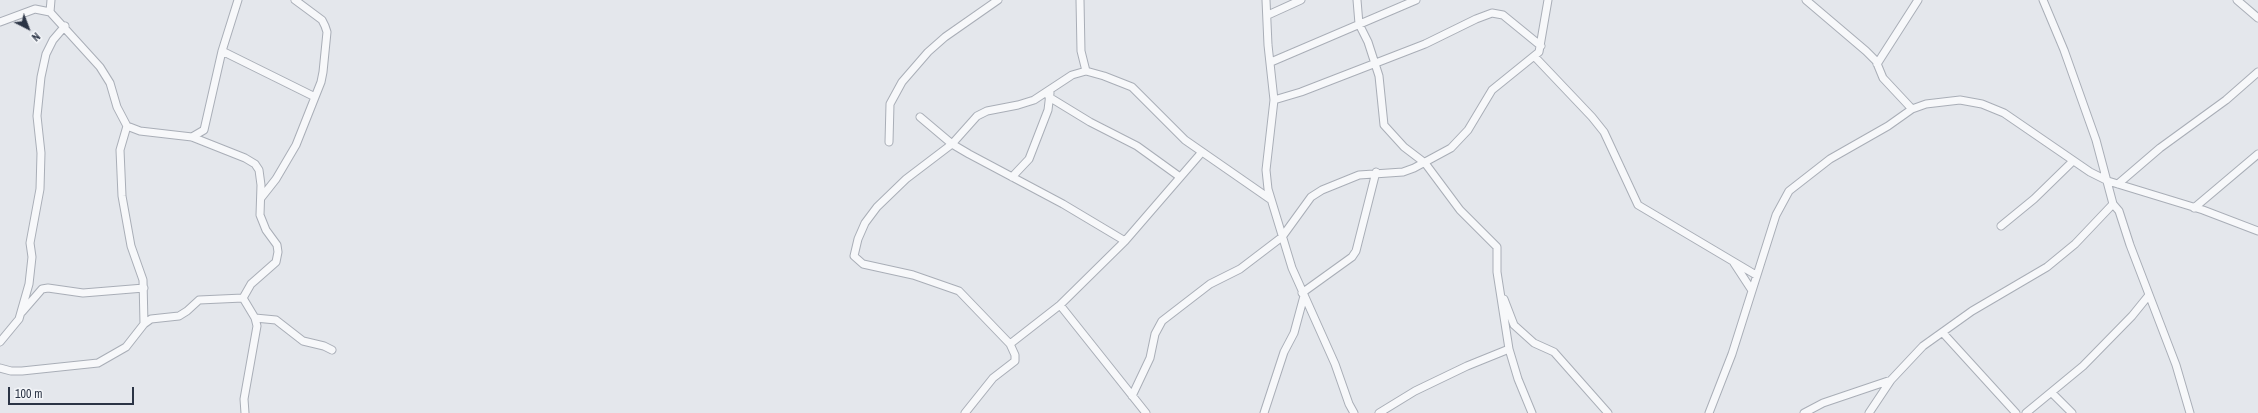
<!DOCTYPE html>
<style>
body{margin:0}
#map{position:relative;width:2258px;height:413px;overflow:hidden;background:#e4e7ec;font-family:"Archivo Narrow",sans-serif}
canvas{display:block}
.north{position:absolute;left:8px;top:8px;width:40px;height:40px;-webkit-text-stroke:3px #f4f6f9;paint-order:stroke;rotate:138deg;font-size:11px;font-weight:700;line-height:16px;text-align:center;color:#2b3445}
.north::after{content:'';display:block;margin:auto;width:14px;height:18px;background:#2b3445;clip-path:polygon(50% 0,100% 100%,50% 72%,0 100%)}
.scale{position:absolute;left:8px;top:387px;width:126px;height:18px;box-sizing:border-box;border:2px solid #2b3445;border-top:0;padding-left:5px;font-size:12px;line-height:14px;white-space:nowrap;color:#2b3445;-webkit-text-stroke:3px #f4f6f9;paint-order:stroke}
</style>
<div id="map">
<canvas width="2258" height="413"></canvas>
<div class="north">N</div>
<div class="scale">100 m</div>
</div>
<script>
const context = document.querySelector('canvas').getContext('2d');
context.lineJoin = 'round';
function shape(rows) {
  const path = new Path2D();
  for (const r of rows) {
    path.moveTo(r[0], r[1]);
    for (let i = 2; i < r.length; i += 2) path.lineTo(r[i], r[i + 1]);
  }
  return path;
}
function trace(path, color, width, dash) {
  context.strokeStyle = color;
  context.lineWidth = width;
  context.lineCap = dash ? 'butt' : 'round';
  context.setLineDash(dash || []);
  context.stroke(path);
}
const street = shape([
 [1080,0,1081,51,1086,71],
 [1266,0,1268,45,1274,100,1266,170,1268,189,1292,268,1335,364,1349,404,1354,413],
 [1357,0,1359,24,1368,42,1379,76,1384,125,1404,147,1425,163,1460,210,1497,247,1497,272,1509,349,1518,379,1532,413],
 [1806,0,1866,51,1876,61,1883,78,1912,109],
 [2237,0,2258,18],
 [50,12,51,0],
 [1268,15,1301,0],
 [0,22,35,9,50,12,100,67,110,83,117,107,127,126,140,131,192,137,245,158,255,164,259,170,261,185,260,215,266,230,277,245,278,252,276,262,251,284,243,298,255,318,257,326,244,399,245,413],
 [222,51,315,97],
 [1535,57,1592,117,1604,132,1638,205,1756,275],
 [1271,62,1416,0],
 [1877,64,1918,0],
 [1049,97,1090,122,1137,146,1180,177],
 [1274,100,1301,92,1425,44,1476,19,1492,13,1503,15,1541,46],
 [920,117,952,144,969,154,1063,204,1125,241],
 [127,126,120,150,122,196,131,246,143,280,144,324],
 [192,137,204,130,222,51,238,0],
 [889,142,890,104,902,82,928,52,945,37,998,0],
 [1012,177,1029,159,1048,110,1050,93],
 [2118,184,2160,148,2226,100,2258,72],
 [261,198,276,179,296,145,321,82,323,72,327,32,325,26,322,20,295,0],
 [2113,204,2119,211,2130,245,2176,365,2190,413],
 [2194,208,2258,154],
 [2001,226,2034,199,2073,161],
 [1734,263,1751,289],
 [1302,293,1352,257,1356,251,1376,172],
 [1504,299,1514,325,1534,343,1554,352,1608,413],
 [1060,305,1146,413],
 [22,312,42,289,48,288,83,293,144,288],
 [255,318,276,320,303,341,324,346,332,350],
 [1943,333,2016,413],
 [0,342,19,319,29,284,32,257,30,243,40,189,41,153,37,116,41,77,46,54,53,40,65,26],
 [1010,344,1060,305,1125,241,1202,152],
 [0,368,11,371,22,371,98,363,126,347,144,324,151,319,179,316,187,311,199,300,243,298],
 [2052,393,2072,413],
 [1132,396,1150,358,1155,334,1162,321,1210,284,1240,269,1282,237,1311,197,1322,190,1359,175,1403,172,1414,168,1451,148,1468,130,1492,90,1539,52,1548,0],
 [965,413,993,378,1015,361,1015,355,1010,344,959,291,913,275,863,264,854,256,858,239,865,223,877,207,906,179,952,144,977,116,987,111,1018,105,1034,100,1072,75,1086,71,1104,76,1132,87,1185,140,1270,199],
 [1264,413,1284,352,1294,333,1304,296],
 [1379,413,1415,391,1467,366,1509,349],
 [1709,413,1732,354,1776,215,1789,191,1830,159,1888,126,1912,109,1926,104,1960,100,1982,104,2004,113,2090,172,2108,181,2203,210,2258,231],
 [1804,413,1823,403,1891,380],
 [1869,413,1891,380,1923,346,1972,311,2047,267,2075,244,2113,204,2096,140,2064,50,2043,0],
 [2026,413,2083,366,2132,316,2149,295]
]);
trace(street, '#a9aeb7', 9);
trace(street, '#f7f8fa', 7);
</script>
